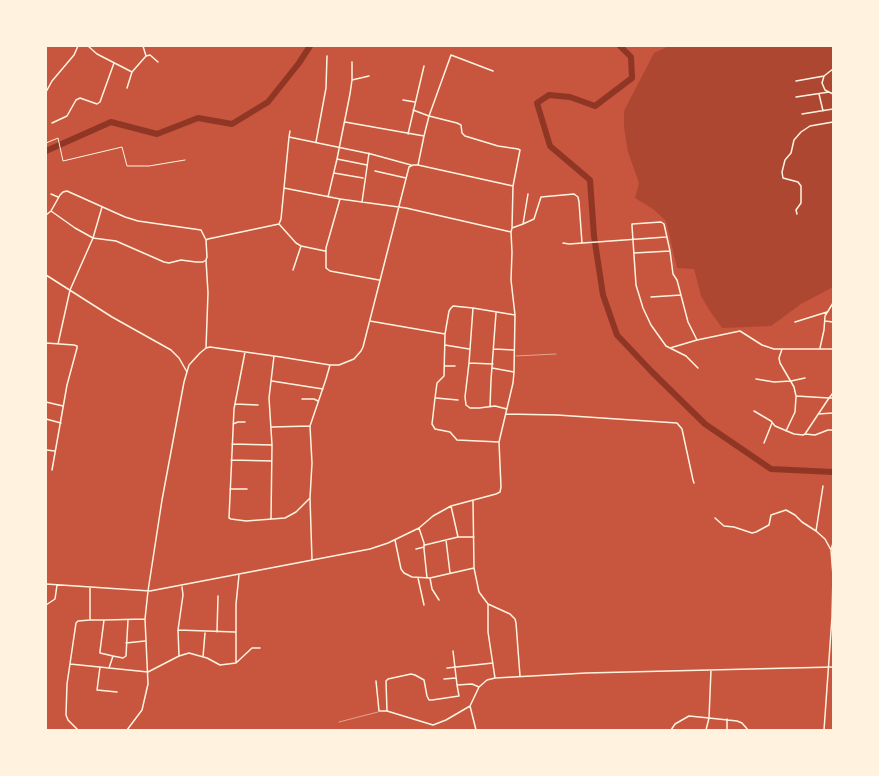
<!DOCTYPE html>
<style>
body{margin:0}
#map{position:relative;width:879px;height:776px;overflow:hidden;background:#c8553d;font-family:Commissioner,sans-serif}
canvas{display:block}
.frame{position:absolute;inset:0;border:47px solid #fff3e0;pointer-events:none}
</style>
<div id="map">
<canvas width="879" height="776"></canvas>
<div class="frame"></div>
</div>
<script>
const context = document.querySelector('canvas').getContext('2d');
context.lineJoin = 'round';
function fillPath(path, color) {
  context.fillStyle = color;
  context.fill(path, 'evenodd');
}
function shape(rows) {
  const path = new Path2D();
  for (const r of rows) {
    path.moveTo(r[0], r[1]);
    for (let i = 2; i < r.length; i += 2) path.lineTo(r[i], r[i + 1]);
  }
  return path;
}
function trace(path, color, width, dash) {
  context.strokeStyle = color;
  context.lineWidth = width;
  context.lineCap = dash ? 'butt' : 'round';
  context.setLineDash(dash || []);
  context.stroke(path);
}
fillPath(shape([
 [669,46,833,46,833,287,801,304,771,326,722,328,710,311,701,296,694,269,677,268,666,221,653,209,635,198,639,183,628,152,624,127,624,111,654,53]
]), '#ae4732');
trace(shape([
 [620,46,631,57,632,78,595,106,570,97,549,95,537,103,550,146,590,180,594,236,603,295,617,335,652,372,705,424,771,469,833,472],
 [46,151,111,122,157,134,198,118,232,124,268,102,299,63,310,46]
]), '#8f3625', 6);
trace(shape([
 [516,356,556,354],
 [339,722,378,712]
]), '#fff3e0', 0.5);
trace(shape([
 [46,143,58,138,63,161,122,147,127,166,149,166,185,160]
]), '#fff3e0', 1);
trace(shape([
 [88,46,97,54,132,72],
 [143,46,146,56],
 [832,46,833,47],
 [833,69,824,76,822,83,825,90,833,94],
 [352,80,369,76],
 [796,81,824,76],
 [127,88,132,72,146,56,150,55,158,62],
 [46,92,52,81,74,55,78,46],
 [819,94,823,111],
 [796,97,829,92],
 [403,100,415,102],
 [413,110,429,116,457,123,461,125,462,133,465,136,498,146,518,149,520,150,513,186,512,228],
 [802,114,833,109],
 [345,122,424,136,429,116,451,55,493,71],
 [52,123,67,116,76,100,80,98,97,104,100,102,114,63],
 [408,134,424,66],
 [289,137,290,131],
 [316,142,326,88,327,56],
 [337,159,367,165],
 [418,165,424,136],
 [375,171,406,178],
 [334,173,363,178],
 [51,194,58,197],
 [328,197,337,159,350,94,352,80,352,62],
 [340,199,326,248,326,268,330,271,379,280],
 [362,202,369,153],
 [51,211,75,228,93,238,116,241,164,262,169,263,181,260,196,262,203,262,206,260,207,257,206,240,208,239,279,224,281,219,289,137,371,154,411,165],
 [797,214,796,210,801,203,801,186,798,182,783,178,782,172,785,160,791,153,794,140,801,132,810,126,833,122],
 [46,215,51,211,60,195,63,192,67,191,125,217,138,221,201,230,206,240],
 [279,224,296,243,301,246,325,251],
 [523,224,534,219,541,197,574,194,578,197,579,202,582,243],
 [511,232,512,228,523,224,528,194],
 [563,243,569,244,666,237],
 [634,253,670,251],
 [293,270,301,246],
 [46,275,112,317,171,350,179,358,187,372],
 [651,297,681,295],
 [473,308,469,363,465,397,466,405,470,408,479,408,495,406,507,409],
 [370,321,445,334],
 [825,321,833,322],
 [795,322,827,312],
 [46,343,74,345,77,346,77,348,67,385,52,470],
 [58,344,70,290,93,238,102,207],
 [445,345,469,349],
 [206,348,208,293,206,260],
 [670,348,697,340],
 [820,348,824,330,825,316,833,303],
 [494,349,514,350],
 [782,349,779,358,780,363,794,387,796,396,829,398,833,393],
 [245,352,234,409,229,518,231,519,246,521,285,518,296,512,310,498],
 [469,363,493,364],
 [445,366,455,366],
 [492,368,514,372],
 [698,368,686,356,666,346,651,325,643,308,636,285,632,226,632,224,661,222,664,224,670,251,673,274,677,280,688,322,697,340,740,331,762,345,774,349,833,349],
 [756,379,774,382,791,381,805,378],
 [272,381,323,389],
 [436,398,458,400],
 [302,399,314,399,318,401],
 [46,402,63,406],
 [235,404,258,405],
 [490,407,491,380,496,313],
 [754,411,771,421,775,426,794,434,803,435,805,434,829,398,833,398],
 [506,414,557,415,677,423,682,429,693,480,694,483],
 [818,414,833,413],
 [46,419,61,423],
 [233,424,238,422,245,422],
 [272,427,310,426],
 [786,431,795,412,796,397],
 [805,434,815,435,828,430,833,430],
 [499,442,457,440,450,432,435,429,432,424,435,398,437,383,444,376,445,334,449,311,451,308,453,306,473,308,515,315],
 [764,443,772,423],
 [232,444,272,445],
 [46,450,55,451],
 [231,460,272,461],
 [230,489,247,489],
 [715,518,724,526,734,527,752,533,756,532,769,525,771,515,786,510,795,515,802,522,816,531,825,539,831,550,833,576,832,617,824,730],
 [271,519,272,445,269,398,274,356],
 [419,528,424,543,424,549,427,578],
 [816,531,823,486],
 [458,537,474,537],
 [395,540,401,569,404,573,412,577,430,578,474,568,473,501],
 [446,540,450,573],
 [425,545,458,537,451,506],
 [416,549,424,547],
 [831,550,833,543],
 [312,560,310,498,312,463,310,426,326,379,330,365],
 [474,568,479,592,488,604,510,614,515,619,516,623,520,676],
 [418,578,424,605],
 [430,578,432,589,439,600],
 [46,584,150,591,370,549,388,543,419,528,433,516,451,506,496,494,500,492,501,487,499,442,513,383,514,372,515,315,511,280,512,252,511,232,406,208,340,199,284,188],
 [488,604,488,632,495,678],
 [46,605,55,599,57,585],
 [90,620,104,620],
 [178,630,235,632],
 [217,632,218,596],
 [126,643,145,641],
 [453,651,457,685],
 [113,656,123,658,126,656,128,620],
 [179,656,178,630,183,595,182,587],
 [203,657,205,633],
 [236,663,236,604,239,575],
 [70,664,148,672,179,656,189,653,207,658,220,665,236,663,252,648,260,648],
 [100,667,97,690,117,692],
 [109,668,113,656,100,653,100,651,104,620,145,619],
 [447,668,493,663],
 [711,670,709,718,737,721,742,723,748,730],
 [444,679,456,678],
 [376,681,379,711,387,711,433,725,446,720,470,706],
 [387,711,386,681,388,679,411,674,415,675,424,680,427,696,429,700,432,700,459,696,457,685,472,684,479,687],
 [727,719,727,730],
 [78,730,68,720,66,715,67,684,76,623,78,621,90,620,90,587],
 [127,730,142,710,148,684,145,619,148,591,162,500,184,382,189,365,200,353,206,348,210,347,281,357,330,365,339,365,354,359,361,351,363,347,409,167,413,165,418,165,513,186],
 [476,730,470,706,479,687,487,680,495,678,586,673,833,667],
 [671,730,675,724,689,716,709,718,706,730]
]), '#fff3e0', 1.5);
</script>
